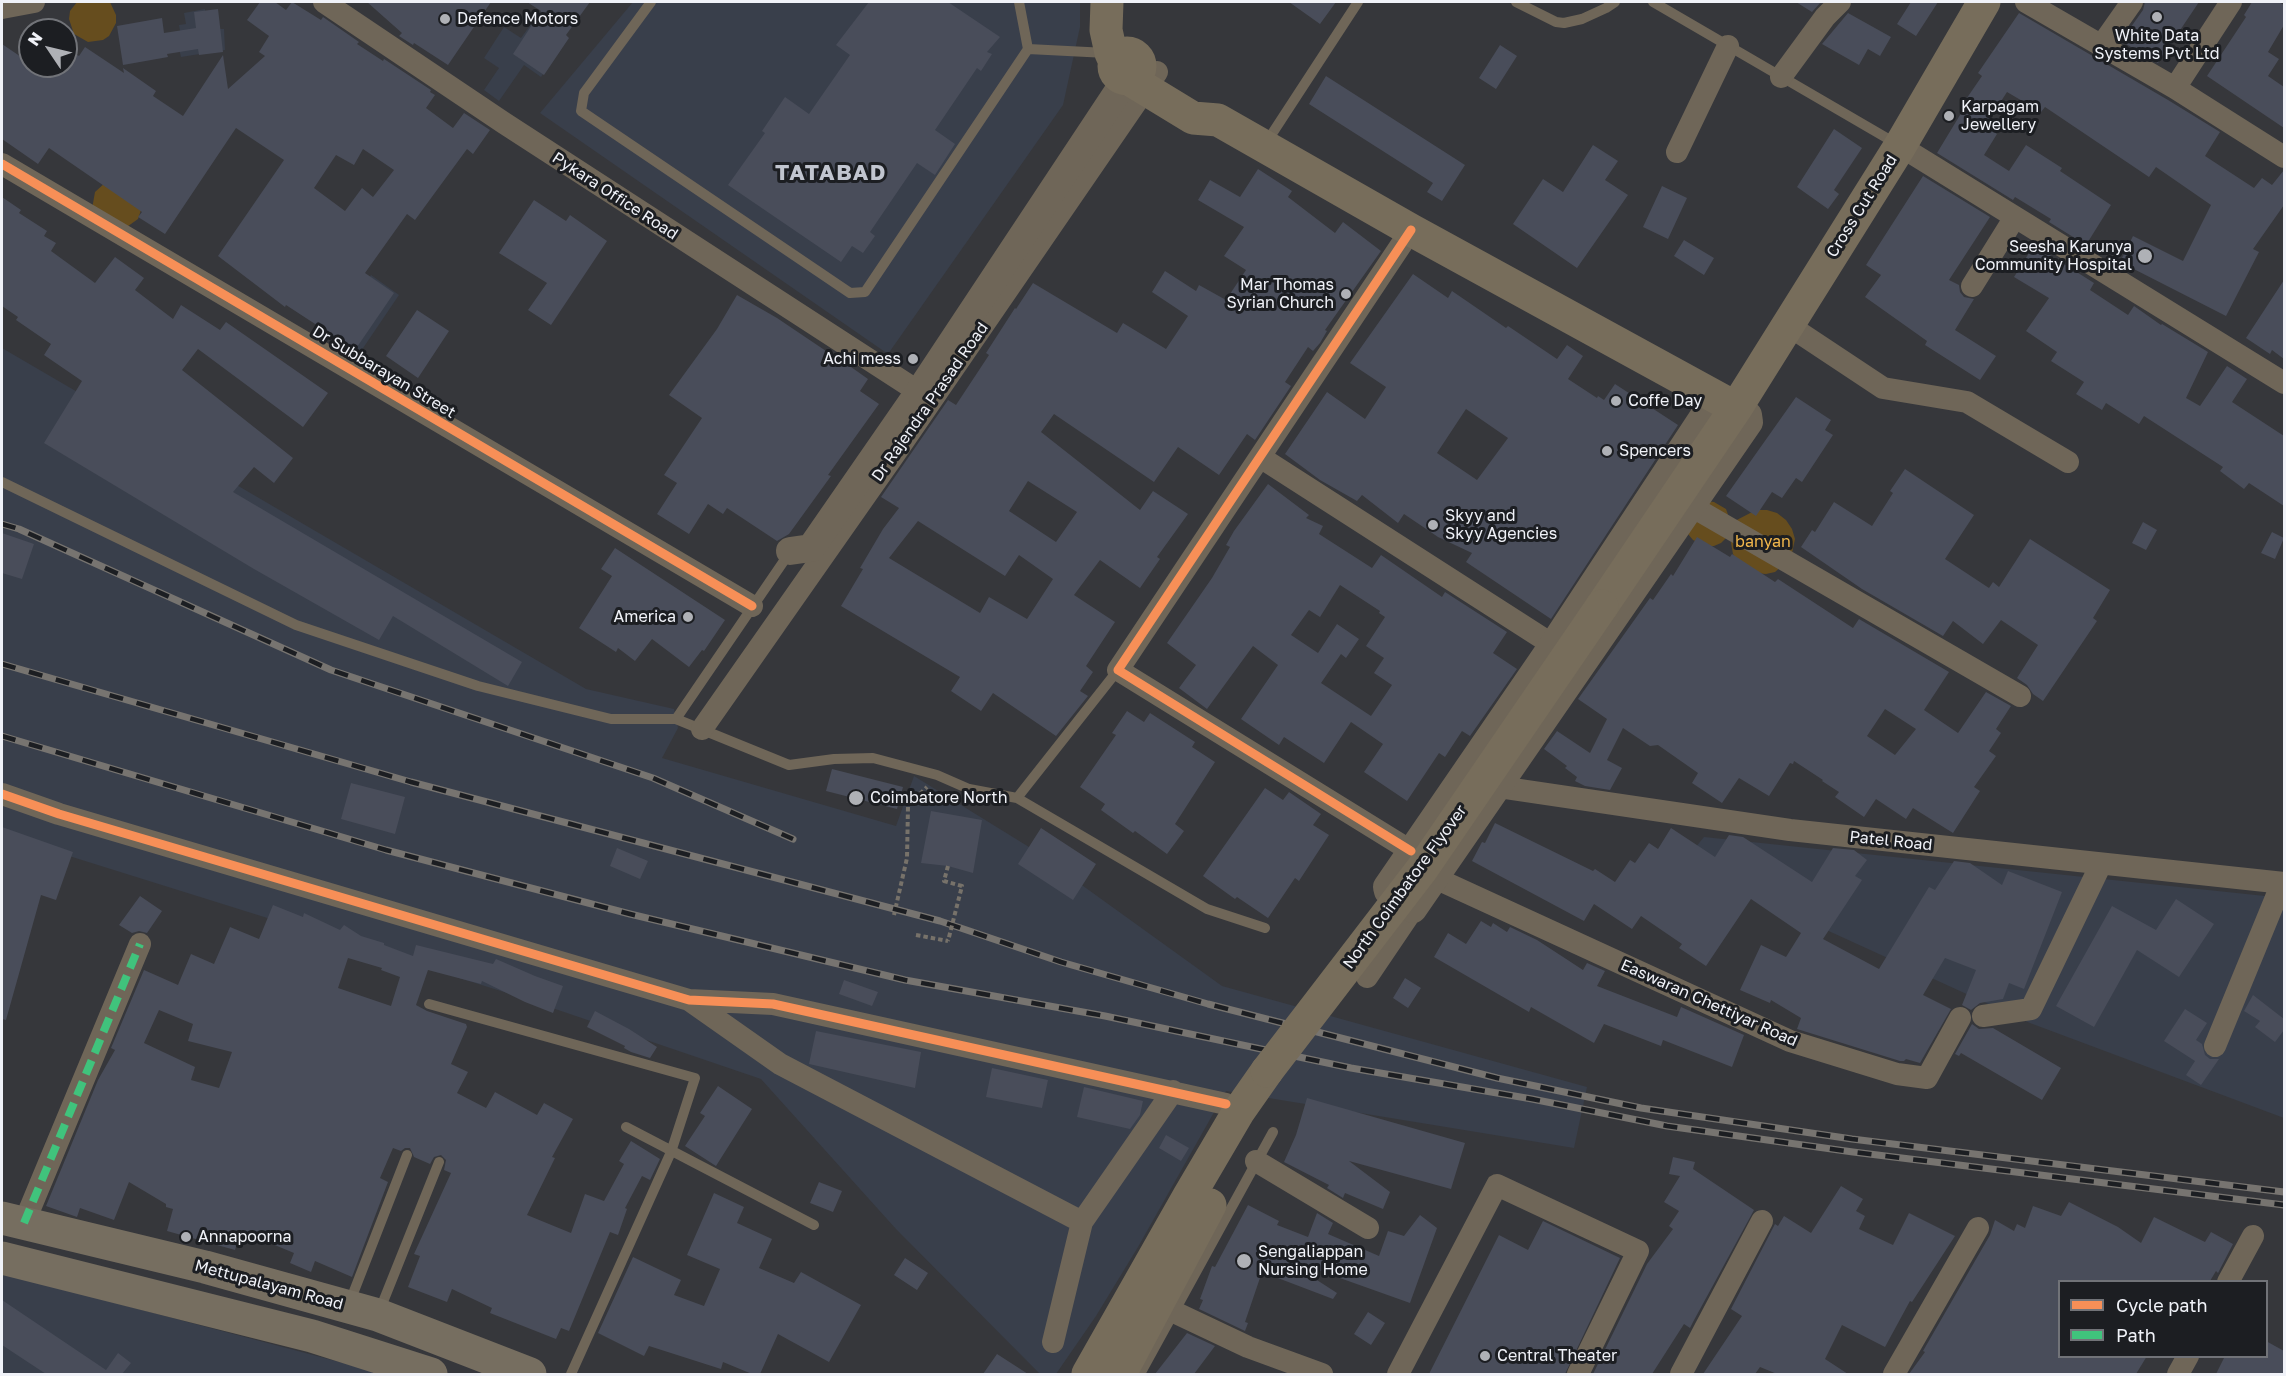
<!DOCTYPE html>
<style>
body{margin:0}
#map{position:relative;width:2286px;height:1376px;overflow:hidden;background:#36373b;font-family:"Golos Text",sans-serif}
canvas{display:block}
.frame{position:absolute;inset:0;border:3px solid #f0f2f8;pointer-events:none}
.legend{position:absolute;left:2058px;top:1280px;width:210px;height:78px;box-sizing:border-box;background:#1c1e22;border:2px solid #717378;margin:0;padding:8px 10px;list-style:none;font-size:18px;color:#f0f2f8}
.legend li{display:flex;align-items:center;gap:12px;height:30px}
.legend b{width:30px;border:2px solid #717378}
.north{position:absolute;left:18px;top:18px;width:60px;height:60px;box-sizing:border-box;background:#1c1e22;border:2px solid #717378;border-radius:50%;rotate:305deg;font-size:16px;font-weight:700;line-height:24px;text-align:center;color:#f0f2f8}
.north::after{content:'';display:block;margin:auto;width:21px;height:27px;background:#afb1b6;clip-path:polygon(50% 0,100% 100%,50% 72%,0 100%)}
</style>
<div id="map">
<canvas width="2286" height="1376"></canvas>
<div class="frame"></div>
<ul class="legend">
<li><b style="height:8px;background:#f78f57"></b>Cycle path</li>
<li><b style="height:8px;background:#40c37c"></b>Path</li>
</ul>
<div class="north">N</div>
</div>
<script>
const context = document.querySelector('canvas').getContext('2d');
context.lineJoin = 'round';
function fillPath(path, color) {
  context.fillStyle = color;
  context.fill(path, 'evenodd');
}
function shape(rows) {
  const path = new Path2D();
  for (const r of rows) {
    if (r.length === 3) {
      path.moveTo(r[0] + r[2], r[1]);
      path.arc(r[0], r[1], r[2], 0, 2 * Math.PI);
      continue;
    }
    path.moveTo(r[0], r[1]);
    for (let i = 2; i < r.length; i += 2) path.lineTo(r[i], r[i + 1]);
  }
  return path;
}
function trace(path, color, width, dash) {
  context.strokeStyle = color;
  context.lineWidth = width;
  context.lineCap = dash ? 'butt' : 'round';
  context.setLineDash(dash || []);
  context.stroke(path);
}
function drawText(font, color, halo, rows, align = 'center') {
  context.font = font + ' "Golos Text",sans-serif';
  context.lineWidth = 6;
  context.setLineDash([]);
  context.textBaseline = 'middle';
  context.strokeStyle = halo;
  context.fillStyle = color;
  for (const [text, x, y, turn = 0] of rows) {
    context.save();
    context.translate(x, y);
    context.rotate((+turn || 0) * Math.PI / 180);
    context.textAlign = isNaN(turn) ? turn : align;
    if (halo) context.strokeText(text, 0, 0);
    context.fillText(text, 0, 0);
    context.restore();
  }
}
fillPath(shape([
 [633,2,1080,2,1080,27,1063,105,888,354,540,113],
 [205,9,206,20,216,29,224,29,225,50,181,57,176,36,181,36,179,25,186,24,184,13],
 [537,16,568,39,541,77,524,65,499,101,484,90,499,68,484,58,504,27,521,38],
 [371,275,399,295,357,357,328,338],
 [2,348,586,689,674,709,678,728,662,758,896,826,914,776,1029,847,1222,986,1587,1087,1574,1148,1226,1091,1138,1247,1096,1316,1056,1374,1040,1374,896,1229,761,1079,520,997,2,835],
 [1704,837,2284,898,2284,1118,2030,1023,1682,864],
 [2,1273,385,1374,2,1374]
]), '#393f4b');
fillPath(shape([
 [77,2,110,2,116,15,116,23,109,36,103,40,88,42,74,34,69,19,70,11],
 [107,181,143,204,138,219,124,229,92,209,95,192],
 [1706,501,1714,502,1726,509,1731,523,1756,510,1767,510,1777,513,1786,520,1792,529,1795,539,1791,558,1775,572,1766,574,1755,573,1738,563,1733,554,1731,543,1732,532,1721,543,1714,546,1706,546,1693,540,1688,534]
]), '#664d1e');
fillPath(shape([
 [260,2,275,2,286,10,292,2,321,20,323,17,359,42,357,44,383,61,384,59,431,90,430,92,435,95,426,108,453,128,464,113,490,130,473,154,467,149,415,220,407,214,365,273,394,293,355,350,286,305,285,307,218,256,284,160,236,128,165,234,138,217,142,212,49,148,38,164,2,139,2,44,30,63,30,66,66,66,66,48,79,56,85,47,124,73,123,68,156,91,153,96,183,116,223,55,228,89,265,56,259,52,269,36,247,20],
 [363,149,394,170,373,197,362,188,345,211,314,188,336,155,354,165],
 [367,2,491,2,448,65,414,43,413,45,399,36,402,33],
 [527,2,590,2,566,35,569,38,544,75,513,54,541,11],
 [869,2,948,2,1000,37,987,52,992,54,981,71,977,68,935,130,955,144,935,175,917,163,870,232,875,236,863,253,852,246,841,262,728,185,765,133,762,131,785,97,809,114,850,55,836,45],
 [1289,2,1336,2,1320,24],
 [1796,2,1821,2,1812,12],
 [1911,2,1938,2,1916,36,1897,24],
 [2145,2,2199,2,2158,63,2121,41,2143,10],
 [2252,2,2279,2,2284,5,2284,25,2268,52,2279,59,2268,76,2284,87,2284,128,2207,76,2246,17,2244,15],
 [218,9,223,52,199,55,198,49,167,54,168,57,123,65,117,26,162,18,164,33,196,28,194,12],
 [1848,13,1891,37,1880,56,1868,49,1859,65,1822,44],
 [2019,13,2168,100,2220,132,2205,156,2254,188,2262,178,2272,185,2284,170,2284,205,2253,249,2259,252,2226,316,2120,262,2133,236,2183,261,2211,205,2156,167,2149,177,2045,107,2041,112,2007,92,1985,126,1997,134,1984,155,2009,171,2026,145,2062,168,2060,171,2111,205,2086,245,2049,222,2051,219,2015,197,2013,200,1937,153,1963,110,1960,108,1982,76,1978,73],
 [1500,45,1517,56,1496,89,1479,78],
 [1326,76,1465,165,1442,201,1427,192,1433,183,1309,104],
 [1834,129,1862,148,1834,190,1839,194,1828,209,1797,187],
 [1593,145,1618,161,1605,180,1628,195,1577,268,1513,224,1543,179,1563,192],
 [1258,169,1292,191,1288,197,1335,233,1343,222,1381,251,1325,330,1327,331,1320,343,1313,351,1308,347,1285,382,1291,386,1255,440,1247,434,1219,475,1178,447,1154,482,1054,414,1041,432,1140,510,1153,491,1188,514,1157,557,1160,559,1140,588,1100,560,1074,595,1115,622,1086,666,1093,672,1080,691,1088,696,1056,736,993,693,981,711,951,691,960,677,841,606,863,569,860,568,883,529,899,508,881,497,948,400,956,405,989,355,986,353,1015,308,1016,309,1033,283,1117,333,1123,323,1166,349,1188,316,1152,292,1165,271,1196,291,1199,285,1226,300,1246,270,1224,256,1244,227,1198,200,1210,180,1240,197],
 [1028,481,1077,512,1056,542,1009,511],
 [918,521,1005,576,1019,555,1053,579,1027,619,989,597,980,613,889,558],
 [1923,176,1990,217,1949,280,1959,285,1960,292,1964,297,1974,299,1955,330,1996,356,1980,380,1925,345,1927,341,1865,297,1881,275,1866,265],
 [1662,186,1687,198,1668,239,1643,227],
 [2,197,21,210,19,213,47,231,44,236,56,243,51,251,95,283,115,257,144,278,135,290,173,319,181,305,220,330,226,322,328,393,303,427,198,349,182,370,293,458,274,483,254,467,233,492,522,662,508,686,393,616,379,640,254,569,44,443,82,381,44,355,51,344,16,320,18,317,2,306],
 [534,200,566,221,570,215,607,241,551,325,528,310,547,283,499,253],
 [1684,240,1714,258,1704,275,1674,256],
 [2034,245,2094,283,2090,290,2128,315,2134,306,2161,325,2162,324,2208,352,2186,398,2200,406,2227,366,2247,379,2232,402,2284,436,2284,506,2249,483,2244,489,2220,471,2223,467,2144,416,2139,424,2106,403,2102,410,2076,394,2084,382,2051,361,2057,352,2026,331,2049,298,2014,277],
 [1413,274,1448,298,1452,291,1506,328,1508,326,1557,359,1567,345,1583,356,1568,379,1597,398,1598,396,1604,400,1615,384,1678,425,1551,619,1466,562,1472,553,1438,537,1404,514,1398,523,1362,495,1357,501,1320,480,1285,454,1327,392,1365,419,1386,387,1350,363],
 [1466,409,1508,438,1477,480,1437,453],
 [2284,280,2284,359,2272,350,2270,354,2246,338],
 [737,295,777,318,826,351,827,350,868,379,860,391,879,404,828,475,831,476,789,534,777,541,727,508,723,514,708,504,689,534,657,514,677,483,664,475,702,418,669,395,717,329],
 [417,310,449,331,418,378,386,356],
 [1796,397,1831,420,1825,430,1833,435,1802,482,1796,478,1782,498,1772,492,1756,516,1726,496],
 [1905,469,1974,515,1945,559,1989,588,1993,582,1999,587,2030,539,2110,590,2093,618,2097,621,2043,701,2033,694,2027,685,2017,678,2038,645,2001,620,1983,644,1953,621,1943,636,1862,589,1801,547,1812,530,1815,532,1834,502,1872,526,1893,493,1890,491],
 [1268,484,1309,515,1306,518,1323,526,1319,534,1372,568,1381,555,1442,597,1445,592,1507,632,1493,653,1517,669,1470,736,1462,731,1445,757,1439,753,1407,801,1364,772,1383,744,1351,722,1324,763,1284,737,1279,745,1241,719,1278,665,1253,646,1207,709,1179,688,1196,665,1167,643,1212,578,1230,547,1226,545,1234,531],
 [1340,585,1380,611,1379,613,1385,617,1366,646,1384,658,1374,673,1392,685,1371,716,1321,683,1341,654,1346,658,1359,639,1337,624,1318,653,1291,635,1309,610,1320,617],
 [2143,522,2157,530,2146,550,2132,543],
 [2272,532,2284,538,2275,559,2261,553],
 [2,533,34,544,22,579,2,573],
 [1697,537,1730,557,1732,554,1775,582,1778,579,1853,628,1859,619,1949,672,1924,710,1958,733,1986,692,2011,706,1996,729,2001,733,1989,751,1996,756,1974,787,1980,791,1953,833,1913,808,1906,819,1876,799,1864,817,1835,797,1839,792,1822,781,1823,780,1794,761,1793,764,1790,763,1769,796,1739,778,1722,803,1692,783,1698,773,1658,745,1650,746,1623,728,1607,760,1622,768,1610,790,1585,786,1575,781,1577,777,1565,768,1567,766,1544,749,1557,731,1590,753,1607,719,1578,699,1650,598,1653,600,1671,574,1673,576],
 [1885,709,1916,729,1895,755,1867,736],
 [615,548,725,620,704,651,702,650,689,667,652,639,635,661,618,648,616,652,579,628,612,576,601,569],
 [1127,711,1144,722,1150,713,1195,742,1192,747,1215,762,1175,824,1184,831,1167,854,1135,831,1133,833,1101,810,1105,804,1080,787,1116,735,1112,733],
 [832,769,903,787,897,809,826,791],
 [351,783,405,797,395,834,341,819],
 [1265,788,1283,800,1289,792,1321,814,1313,825,1329,835,1299,881,1295,878,1268,918,1237,897,1235,899,1203,876],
 [931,811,982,820,973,873,948,866,921,863],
 [1495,823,1593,871,1595,869,1615,882,1630,860,1635,863,1649,843,1658,849,1671,828,1715,857,1729,835,1743,837,1812,882,1833,848,1854,850,1867,860,1855,876,1862,880,1823,939,1879,969,1929,887,1935,890,1954,861,1970,863,2002,885,2008,871,2062,892,2024,989,2009,983,2003,999,1980,1003,1971,1010,1962,1005,1976,970,1945,958,1923,995,1951,1009,1920,1063,1906,1059,1904,1061,1900,1061,1797,1029,1801,1018,1771,1000,1770,1003,1740,990,1761,945,1786,957,1801,933,1751,899,1706,966,1679,948,1682,944,1641,916,1632,929,1594,904,1584,921,1472,861,1482,842,1485,843],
 [2,827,73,852,56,900,41,895,6,1020,2,1019],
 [1041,828,1096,864,1073,900,1018,864],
 [617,848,648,861,640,879,610,866],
 [140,896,162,911,147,933,139,931,132,933,119,925],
 [2176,899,2214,924,2179,977,2137,950,2094,1027,2056,1006,2112,906,2156,930],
 [273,905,303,917,304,913,340,930,344,925,361,936,384,943,384,945,413,956,416,945,493,964,496,959,535,976,563,986,553,1013,525,1002,482,981,481,984,428,970,416,1005,427,1011,466,1024,467,1027,451,1064,468,1072,457,1093,486,1108,495,1092,537,1115,544,1103,573,1119,552,1157,555,1158,527,1215,571,1233,585,1194,604,1201,624,1164,619,1161,631,1141,660,1159,650,1180,642,1176,625,1208,627,1209,618,1235,610,1232,569,1331,561,1328,556,1339,490,1313,492,1308,452,1289,447,1302,408,1287,420,1256,414,1254,451,1173,444,1170,446,1160,441,1155,434,1157,430,1164,414,1157,410,1148,405,1148,401,1151,393,1148,380,1178,388,1182,352,1277,315,1261,311,1272,290,1263,294,1253,241,1231,235,1250,167,1231,173,1209,166,1207,166,1204,129,1182,114,1220,80,1208,77,1217,46,1206,98,1080,115,1050,111,1048,144,970,178,985,191,954,214,964,230,927,259,939],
 [348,958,382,968,381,970,400,977,391,1006,338,988],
 [159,1010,193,1024,188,1041,232,1052,219,1088,191,1080,195,1067,144,1043],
 [1481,921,1491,927,1493,923,1507,932,1510,927,1537,940,1583,970,1587,963,1605,971,1597,986,1677,1017,1681,1007,1744,1035,1732,1067,1663,1040,1661,1046,1604,1024,1594,1043,1531,1007,1529,1012,1434,957,1448,933,1466,944],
 [1405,978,1421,988,1408,1008,1393,998],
 [844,980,878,992,872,1006,839,994],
 [2253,995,2284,1019,2284,1030,2275,1042,2255,1027,2260,1021,2244,1011],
 [2185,1009,2207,1023,2196,1040,2202,1044,2205,1055,2210,1059,2219,1059,2201,1085,2186,1075,2195,1061,2164,1041],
 [595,1011,629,1029,657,1047,650,1058,631,1052,624,1048,625,1046,587,1027],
 [1972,1024,1979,1029,1993,1028,2061,1068,2042,1100,1961,1053,1959,1056,1955,1054],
 [816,1031,921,1052,915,1088,809,1064],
 [992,1068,1048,1080,1042,1108,986,1097],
 [718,1086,752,1109,716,1166,685,1146,705,1116,700,1113],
 [1084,1087,1143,1101,1140,1115,1130,1129,1077,1117],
 [1307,1098,1465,1143,1451,1189,1349,1161,1390,1192,1383,1209,1345,1193,1343,1198,1327,1188,1329,1185,1284,1162,1296,1135],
 [1166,1135,1189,1148,1181,1161,1159,1148],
 [1673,1157,1695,1162,1693,1169,1754,1210,1693,1322,1690,1328,1684,1324,1652,1374,1593,1374,1647,1264,1673,1229,1669,1226,1679,1211,1664,1202,1680,1176,1669,1174],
 [819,1182,842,1191,833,1212,810,1203],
 [1841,1186,1863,1199,1856,1211,1865,1216,1859,1229,1893,1245,1909,1213,1955,1236,1912,1302,1910,1301,1885,1347,1842,1325,1825,1359,1848,1374,1777,1374,1760,1367,1755,1374,1703,1374,1742,1316,1731,1309,1775,1224,1778,1226,1784,1216,1811,1233],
 [714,1193,744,1207,737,1223,772,1239,759,1268,794,1283,801,1272,861,1305,829,1362,778,1334,760,1374,752,1374,723,1362,721,1369,649,1346,644,1356,598,1333,633,1257,681,1280,674,1295,704,1306,720,1269,687,1255],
 [2069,1202,2118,1227,2141,1243,2154,1217,2205,1242,2211,1232,2233,1244,2218,1273,2216,1271,2210,1281,2060,1281,2060,1356,2147,1356,2136,1374,1909,1374,1925,1352,1923,1351,1990,1235,1995,1220,2014,1231,2017,1224,2025,1228,2033,1206,2061,1216],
 [1248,1205,1279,1221,1277,1225,1308,1237,1317,1213,1333,1223,1328,1234,1379,1256,1388,1231,1404,1236,1420,1215,1437,1228,1410,1303,1309,1267,1306,1273,1337,1293,1333,1299,1262,1272,1245,1322,1248,1323,1245,1331,1199,1309,1203,1300,1200,1299,1212,1266,1215,1267],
 [1543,1221,1620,1258,1565,1374,1429,1374,1499,1235,1528,1250],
 [905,1258,928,1273,917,1290,894,1275],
 [2,1300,106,1370,118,1353,131,1363,122,1374,46,1374,2,1345],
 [1368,1312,1385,1323,1371,1345,1354,1334],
 [1187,1333,1215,1346,1194,1374,1155,1374],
 [2266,1341,2284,1351,2284,1374,2216,1374,2225,1356,2266,1356],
 [997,1354,1028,1374,983,1374]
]), '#494d5a');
trace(shape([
 [894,915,907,858,908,806,927,787],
 [916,935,948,941]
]), '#77726a', 4, [4.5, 3]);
trace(shape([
 [651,2,584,93,581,111,850,293,865,292,1028,49,1019,2],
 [1516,2,1556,22,1564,23,1582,19,1606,8,1615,2],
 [1653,2,1897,144],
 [1028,49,1107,53],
 [1266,143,1358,2],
 [2,482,296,625,478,686,611,719,676,719,790,552],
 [1118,670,1017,798,1207,909,1265,928],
 [676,719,789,765,834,759,873,758,937,775,969,789,1017,798],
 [429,1004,695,1078,671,1152,571,1374],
 [626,1127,814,1225],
 [349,1304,407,1155],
 [379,1312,439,1162],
 [1140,1374,1273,1132]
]), '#6f6658', 10);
trace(shape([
 [324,2,504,123,919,392],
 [2026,2,2175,88,2284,157],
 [2,8,34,2],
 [2101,46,2132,2],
 [1781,77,1825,17,1840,2],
 [2175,88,2231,2],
 [1900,146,2284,383],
 [1677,152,1728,46],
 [2,164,752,606],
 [1411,230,1118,670,1411,851],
 [1972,286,2015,217],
 [1788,325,1883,388,1967,402,2068,462],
 [1260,457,1553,645],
 [1691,506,2020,696],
 [702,729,892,458,1157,72],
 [1499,787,1790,830,2284,883],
 [2,794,59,814,689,1000,773,1004,1226,1104],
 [1435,878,1790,1041,1897,1074,1927,1078,1960,1018],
 [1367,977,1413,909],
 [689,1000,780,1064,1082,1222,1053,1342],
 [1983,1016,2031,1009,2101,864],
 [2215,1046,2282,883],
 [1256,1161,1368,1228],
 [1082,1222,1173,1091],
 [24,1223,140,944],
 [2228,1282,2253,1236],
 [1174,1312,1248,1347,1322,1374],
 [1398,1374,1497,1185,1638,1251,1578,1374],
 [1681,1374,1762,1221],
 [1894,1374,1978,1228],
 [2178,1374,2188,1356]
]), '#6f6658', 22);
trace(shape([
 [1717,396,1553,645,1387,887,1388,891,1413,909,1749,422,1748,415,1736,408],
 [790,551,811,548,919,392,1127,78]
]), '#6f6658', 28);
trace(shape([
 [1107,2,1106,30,1111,53,1115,62],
 [1127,66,13],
 [1129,79,1193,118,1218,120,1411,230,1736,408],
 [1602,606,1736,408,1900,146,1984,2],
 [1088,1374,1189,1196,1239,1111,1267,1071],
 [1120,1374,1210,1205]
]), '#776d5b', 33);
trace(shape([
 [2,1218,205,1267,378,1315,530,1374],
 [2,1258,312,1336,431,1374]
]), '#766e60', 33);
const rail = shape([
 [2,524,19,529,331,670,653,778,793,839],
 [2,664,411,782,940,921,1061,962,1208,1004,1497,1078,1641,1108,1852,1139,2284,1192],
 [2,736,386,850,630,914,905,980,1105,1016,1351,1068,1532,1099,1667,1126,1853,1152,2284,1205]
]);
trace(rail, '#777470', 7);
trace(rail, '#1c1e22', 4.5, [14]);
trace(shape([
 [948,866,944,881,962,886,948,941]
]), '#77726a', 4, [4.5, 3]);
trace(shape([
 [1267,1071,1422,869,1602,606]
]), '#776d5b', 33);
trace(shape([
 [24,1223,140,944]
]), '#40c37c', 8, [15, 8]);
trace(shape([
 [2,164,752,606],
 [1411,230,1118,670,1411,851],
 [2,794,59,814,689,1000,773,1004,1226,1104]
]), '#f78f57', 9);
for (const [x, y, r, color] of [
 [2157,17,6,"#afb1b6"],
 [445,19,6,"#afb1b6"],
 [1949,116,6,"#afb1b6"],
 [2145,256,8,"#afb1b6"],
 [1346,294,6,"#afb1b6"],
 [913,359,6,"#afb1b6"],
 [1616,401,6,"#afb1b6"],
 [1607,451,6,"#afb1b6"],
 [1433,525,6,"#afb1b6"],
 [688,617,6,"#afb1b6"],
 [856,798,8,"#afb1b6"],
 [186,1237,6,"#afb1b6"],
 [1244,1261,8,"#afb1b6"],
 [1485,1356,6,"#afb1b6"]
]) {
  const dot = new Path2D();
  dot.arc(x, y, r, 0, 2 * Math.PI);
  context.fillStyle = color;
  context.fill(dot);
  trace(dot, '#1c1e22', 2);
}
drawText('16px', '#f0f2f8', '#1c1e22', [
 ["Defence Motors",457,19],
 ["White Data",2157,36,"center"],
 ["Systems Pvt Ltd",2157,54,"center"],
 ["Karpagam",1961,107],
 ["Jewellery",1961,125],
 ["Seesha Karunya",2132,247,"right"],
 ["Community Hospital",2132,265,"right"],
 ["Mar Thomas",1334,285,"right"],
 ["Syrian Church",1334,303,"right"],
 ["Achi mess",901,359,"right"],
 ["Coffe Day",1628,401],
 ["Spencers",1619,451],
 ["Skyy and",1445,516],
 ["Skyy Agencies",1445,534],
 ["America",676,617,"right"],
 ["Coimbatore North",870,798],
 ["Annapoorna",198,1237],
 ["Sengaliappan",1258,1252],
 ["Nursing Home",1258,1270],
 ["Central Theater",1497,1356]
], 'left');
drawText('16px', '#f0f2f8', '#1c1e22', [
 ["Pykara Office Road",615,196,33],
 ["Cross Cut Road",1862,206,-58],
 ["Dr Subbarayan Street",384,372,31],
 ["Dr Rajendra Prasad Road",930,402,-55],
 ["Patel Road",1891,841,6],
 ["North Coimbatore Flyover",1405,887,-54],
 ["Easwaran Chettiyar Road",1709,1003,24],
 ["Mettupalayam Road",269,1285,15]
]);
drawText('16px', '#f1b74c', '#1c1e22', [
 ["banyan",1763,542]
]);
context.letterSpacing = '1.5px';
drawText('bold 22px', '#c1c5cf', '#1c1e22', [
 ["TATABAD",831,173]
]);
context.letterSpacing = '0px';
</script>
